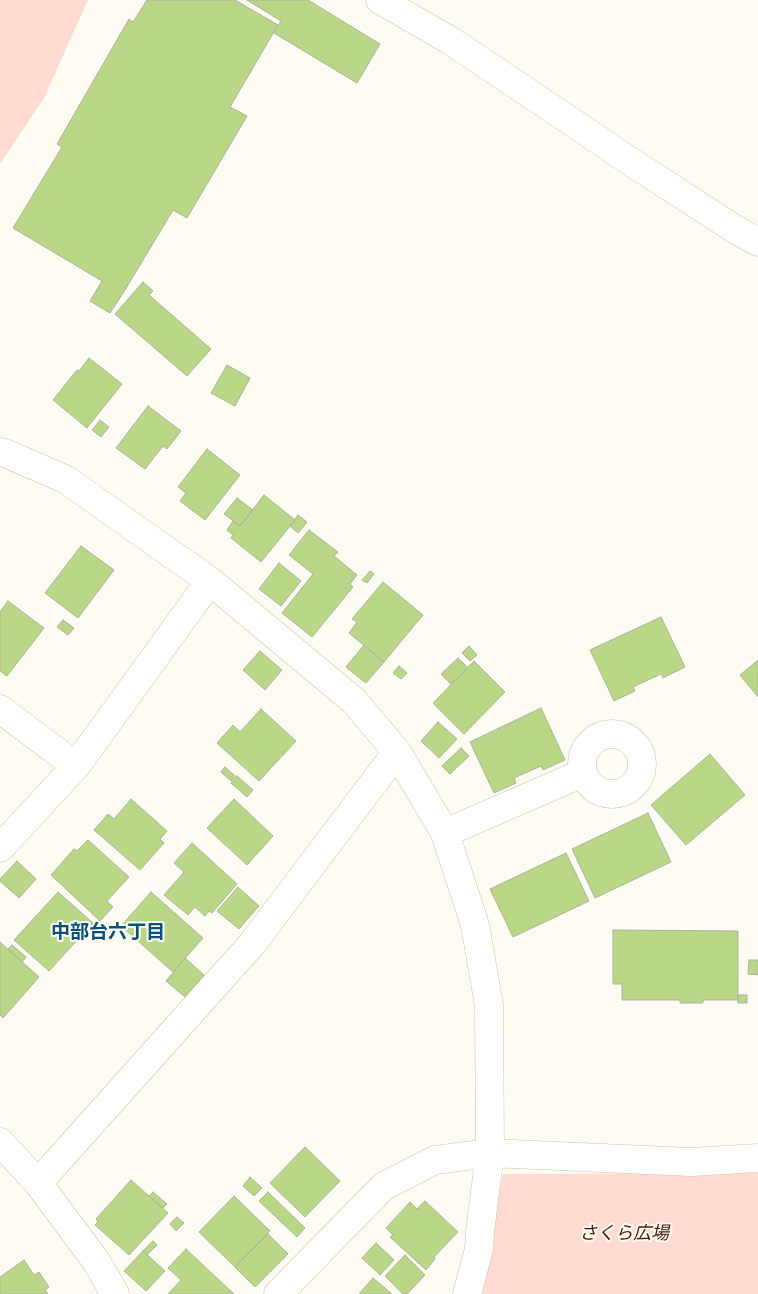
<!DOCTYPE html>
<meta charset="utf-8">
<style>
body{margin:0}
canvas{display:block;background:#fefcf2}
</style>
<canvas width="758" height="1294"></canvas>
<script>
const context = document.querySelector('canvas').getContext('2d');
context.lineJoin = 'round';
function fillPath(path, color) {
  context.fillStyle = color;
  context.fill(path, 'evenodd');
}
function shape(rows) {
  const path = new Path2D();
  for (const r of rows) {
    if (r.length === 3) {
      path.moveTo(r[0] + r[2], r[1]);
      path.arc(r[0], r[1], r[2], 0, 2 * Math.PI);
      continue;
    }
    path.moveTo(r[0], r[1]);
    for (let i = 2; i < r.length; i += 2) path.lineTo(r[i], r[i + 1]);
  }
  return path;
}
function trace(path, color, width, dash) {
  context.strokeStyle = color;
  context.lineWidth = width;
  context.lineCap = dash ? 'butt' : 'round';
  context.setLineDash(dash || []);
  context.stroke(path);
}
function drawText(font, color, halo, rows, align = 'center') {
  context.font = font + ' "Libre Baskerville","Noto Sans JP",serif';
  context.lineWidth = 4;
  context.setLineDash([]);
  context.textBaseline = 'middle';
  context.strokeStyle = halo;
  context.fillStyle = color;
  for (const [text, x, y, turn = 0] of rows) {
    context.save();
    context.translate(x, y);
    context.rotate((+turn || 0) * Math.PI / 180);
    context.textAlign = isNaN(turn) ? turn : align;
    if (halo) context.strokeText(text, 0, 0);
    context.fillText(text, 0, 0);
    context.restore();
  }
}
fillPath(shape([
 [0,0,88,0,44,98,0,164],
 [758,1173,758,1294,477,1294,503,1174]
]), '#ffdbd1');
const building = shape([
 [147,0,235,0,278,25,230,107,247,116,187,218,173,210,125,290,110,313,90,301,102,281,13,228,62,147,57,144,129,19,133,22,147,0],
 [247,0,308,0,380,44,357,83,274,33,281,21,247,0],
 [143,282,153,291,149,295,211,349,187,376,115,314,143,282],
 [89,358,122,384,87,428,53,400,77,370,79,371,89,358],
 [227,365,250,378,235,406,211,393,227,365],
 [148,406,181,431,167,449,163,446,145,469,116,448,148,406],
 [100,420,109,427,101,437,92,430,100,420],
 [207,449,240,475,205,520,180,501,186,493,178,487,207,449],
 [264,495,295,520,261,562,231,538,233,535,227,530,233,521,240,526,264,495],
 [237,498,253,510,240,526,224,514,237,498],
 [298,515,307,522,298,533,290,526,298,515],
 [309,530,338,552,334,556,357,575,350,584,353,587,312,637,282,613,313,574,289,555,309,530],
 [81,546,114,570,78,618,45,593,81,546],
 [279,563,301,581,281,606,259,589,279,563],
 [370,571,374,574,367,583,362,580,370,571],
 [383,582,423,615,384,662,349,633,357,622,352,619,383,582],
 [8,601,44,628,7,676,0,671,0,612,8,601],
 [661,617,685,667,663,678,661,674,633,687,635,691,614,701,590,650,661,617],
 [63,620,74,628,68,635,57,627,63,620],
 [364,645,384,662,366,683,346,667,364,645],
 [469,646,477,655,470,661,462,653,469,646],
 [260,651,282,670,265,690,243,670,260,651],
 [458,658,468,668,451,684,441,674,458,658],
 [758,660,758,697,740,675,758,660],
 [474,661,505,692,464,734,433,703,474,661],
 [399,666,407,673,401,679,393,673,399,666],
 [541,708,565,760,543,770,541,766,514,778,516,783,494,793,470,742,541,708],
 [261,709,296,741,259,781,217,743,233,725,240,732,261,709],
 [438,722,457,739,439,758,421,741,438,722],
 [461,748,469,756,450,774,442,766,461,748],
 [710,754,745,795,686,845,651,805,710,754],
 [225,767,235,776,231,781,221,772,225,767],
 [237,776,253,790,247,797,231,783,237,776],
 [131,799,167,831,160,839,164,843,140,870,94,830,108,814,114,819,131,799],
 [234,799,273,836,247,865,207,828,234,799],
 [648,813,671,862,595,898,572,849,648,813],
 [88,840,129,877,107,901,113,907,100,921,51,875,74,849,77,851,88,840],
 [192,843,237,884,212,913,209,911,205,916,195,907,188,915,164,895,184,872,174,863,192,843],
 [566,853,589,901,513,937,490,889,566,853],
 [17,861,36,879,19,898,0,881,0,879,17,861],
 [238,887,259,906,239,929,217,911,238,887],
 [58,892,93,923,49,971,14,940,58,892],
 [151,892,203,938,173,972,121,926,151,892],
 [613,930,738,931,738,1000,703,1000,703,1003,680,1003,680,1000,622,1000,622,984,613,984,613,930],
 [0,942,39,977,3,1018,0,1015,0,942],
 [12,945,26,957,22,962,8,949,12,945],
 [185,958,204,975,185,997,166,981,185,958],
 [749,960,758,960,758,975,748,974,749,960],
 [738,995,747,995,747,1003,738,1003,738,995],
 [305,1147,340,1181,305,1217,270,1183,305,1147],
 [250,1177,262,1188,254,1196,243,1186,250,1177],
 [131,1180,168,1213,129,1255,95,1225,98,1221,96,1219,131,1180],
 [153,1192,167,1204,163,1208,149,1196,153,1192],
 [268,1192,305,1228,297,1237,259,1201,268,1192],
 [234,1196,270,1231,235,1267,199,1232,234,1196],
 [425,1201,458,1232,434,1257,435,1259,426,1270,390,1237,393,1235,386,1228,410,1202,417,1209,425,1201],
 [177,1217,184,1223,176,1231,170,1224,177,1217],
 [268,1234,288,1254,255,1287,235,1267,268,1234],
 [153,1241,157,1245,147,1255,143,1251,153,1241],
 [376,1243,394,1260,380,1275,362,1258,376,1243],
 [186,1249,234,1294,168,1294,181,1280,168,1268,186,1249],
 [143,1251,165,1271,146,1291,124,1271,143,1251],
 [405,1255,425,1275,407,1294,403,1294,385,1276,405,1255],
 [24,1260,34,1275,39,1272,49,1287,45,1290,48,1294,0,1294,0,1277,24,1260],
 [373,1278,392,1294,359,1294,373,1278]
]);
fillPath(building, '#bad787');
trace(building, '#aab39d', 1);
const street = shape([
 [0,452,5,453,65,479,210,581,354,701,397,752,445,833,475,925,489,1005,490,1153,480,1232,479,1249,467,1294],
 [0,709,76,766],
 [612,764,30],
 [445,833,583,773],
 [0,848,76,766,210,581],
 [0,1142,38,1183,96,1261,115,1294],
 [38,1183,252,944,397,752],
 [278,1294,384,1186,435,1160,490,1153,691,1162,758,1158]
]);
const secondary = shape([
 [380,0,451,41,636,165,733,228,758,242]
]);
trace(street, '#cac4ac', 29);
trace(secondary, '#cac4ac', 29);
trace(street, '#fff', 28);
trace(secondary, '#fff', 28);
drawText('italic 18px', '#4b1608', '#fefcf2', [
 ["さくら広場",624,1234]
]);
drawText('bold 19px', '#06507e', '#fefcf2', [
 ["中部台六丁目",108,933]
]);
</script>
